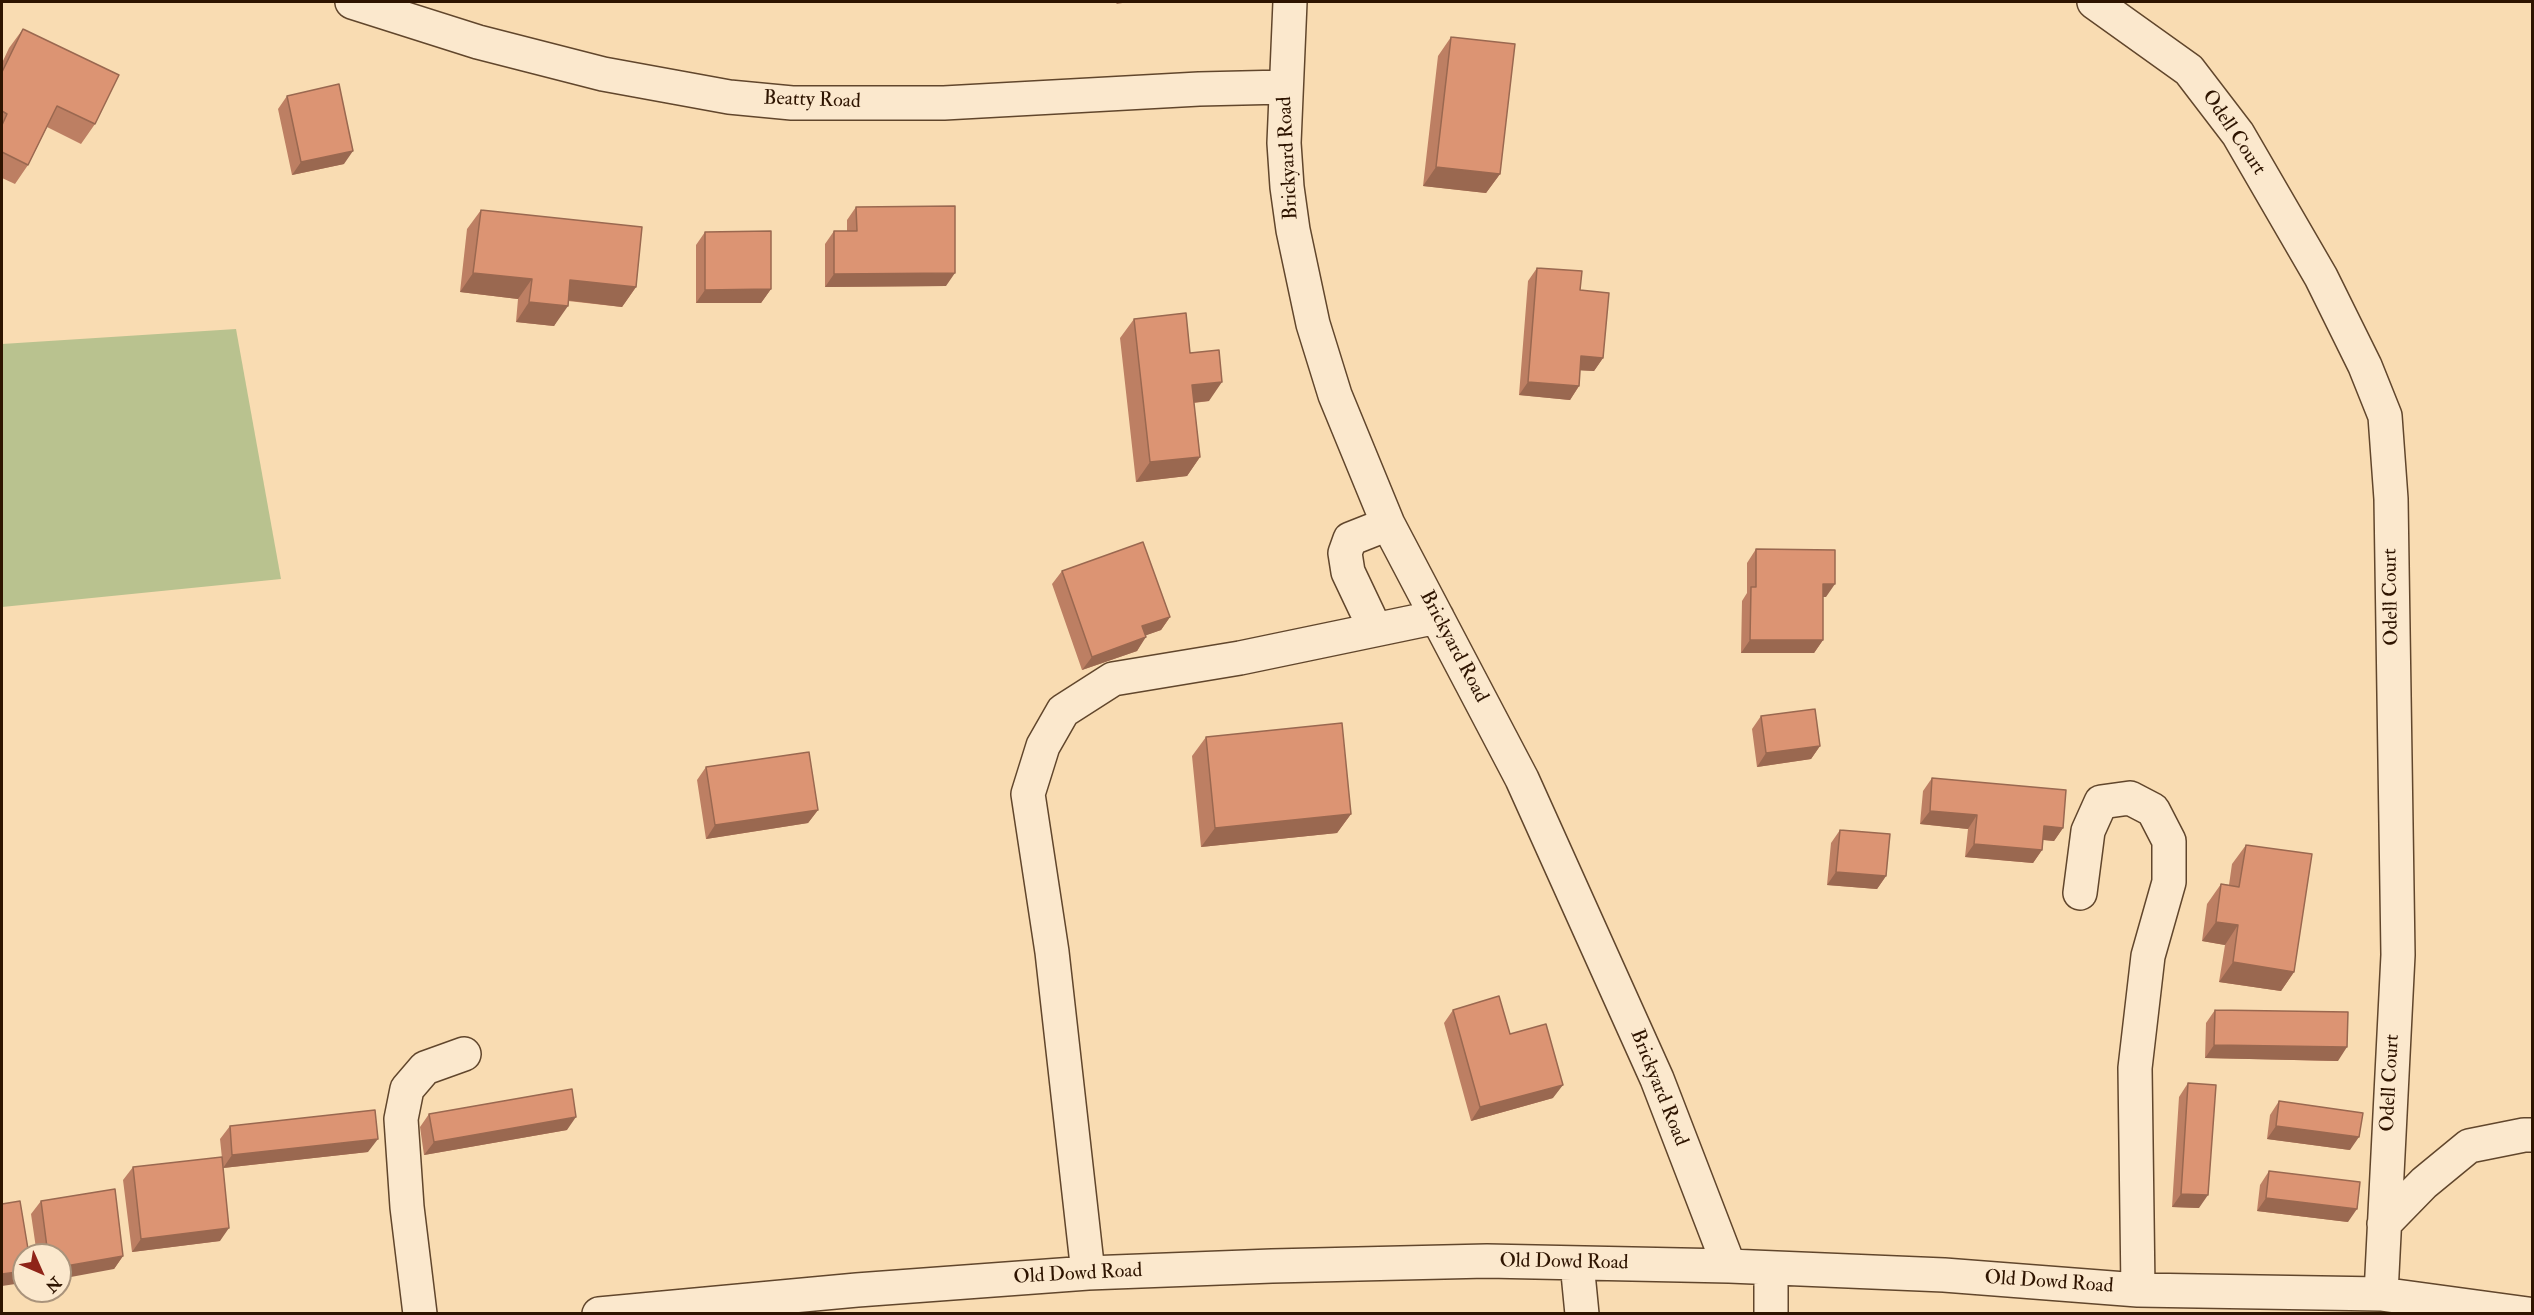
<!DOCTYPE html>
<style>
body{margin:0}
#map{position:relative;width:2534px;height:1315px;overflow:hidden;background:#f9dcb2;font-family:"IM FELL Double Pica",serif}
canvas{display:block}
.frame{position:absolute;inset:0;border:3px solid #2e1400;pointer-events:none}
.north{position:absolute;left:12px;top:1243px;width:60px;height:60px;box-sizing:border-box;background:#fbe8cd;border:2px solid #a9937b;border-radius:50%;rotate:135deg;font-size:16px;font-weight:700;line-height:24px;text-align:center;color:#2e1400}
.north::after{content:'';display:block;margin:auto;width:21px;height:27px;background:#8f2418;clip-path:polygon(50% 0,100% 100%,50% 72%,0 100%)}
</style>
<div id="map">
<canvas width="2534" height="1315"></canvas>
<div class="frame"></div>
<div class="north">N</div>
</div>
<script>
const context = document.querySelector('canvas').getContext('2d');
context.lineJoin = 'round';
function fillPath(path, color) {
  context.fillStyle = color;
  context.fill(path, 'evenodd');
}
function shape(rows) {
  const path = new Path2D();
  for (const r of rows) {
    path.moveTo(r[0], r[1]);
    for (let i = 2; i < r.length; i += 2) path.lineTo(r[i], r[i + 1]);
  }
  return path;
}
function trace(path, color, width, dash) {
  context.strokeStyle = color;
  context.lineWidth = width;
  context.lineCap = dash ? 'butt' : 'round';
  context.setLineDash(dash || []);
  context.stroke(path);
}
function drawText(font, color, halo, rows, align = 'center') {
  context.font = font + ' "IM FELL Double Pica",serif';
  context.lineWidth = 4.5;
  context.setLineDash([]);
  context.textBaseline = 'middle';
  context.strokeStyle = halo;
  context.fillStyle = color;
  for (const [text, x, y, turn = 0] of rows) {
    context.save();
    context.translate(x, y);
    context.rotate((+turn || 0) * Math.PI / 180);
    context.textAlign = isNaN(turn) ? turn : align;
    if (halo) context.strokeText(text, 0, 0);
    context.fillText(text, 0, 0);
    context.restore();
  }
}
fillPath(shape([
 [236,329,281,579,2,607,2,344]
]), '#b9c28f');
const minor = shape([
 [352,2,478,42,603,74,729,97,792,103,944,103,1199,89,1285,87],
 [1290,2,1284,143,1287,187,1293,230,1313,324,1335,395,1388,524,1522,779,1657,1079,1729,1266],
 [2094,2,2189,70,2238,134,2321,277,2365,366,2385,416,2391,499,2398,955,2381,1294],
 [1375,629,1348,572,1345,553,1350,539,1388,524],
 [2080,893,2088,831,2101,802,2130,798,2153,810,2169,841,2169,882,2148,956,2135,1068,2138,1290],
 [2384,1224,2424,1183,2469,1146,2524,1135,2532,1135],
 [1577,1263,1582,1314],
 [1771,1268,1771,1314],
 [1088,1273,1052,952,1028,794,1043,746,1063,711,1113,679,1240,658,1437,617],
 [420,1314,407,1207,401,1119,407,1089,425,1068,464,1054],
 [599,1314,857,1290,1088,1273,1272,1266,1487,1261,1729,1266,1944,1275,2138,1290,2381,1294,2528,1314]
]);
trace(minor, '#61462c', 36);
trace(minor, '#fbe8cd', 33);
fillPath(shape([
 [23,29,95,124,81,144,47,127,28,165,15,184,2,178,2,63,9,48],
 [1451,37,1500,174,1486,193,1423,186,1438,56],
 [287,96,344,164,292,175,278,109],
 [856,207,946,286,825,287,825,244,834,231,847,231,847,220],
 [481,210,636,287,622,307,568,301,554,326,516,322,518,299,460,292,467,229],
 [705,232,771,289,761,303,696,303,696,245],
 [1537,268,1580,290,1603,358,1594,371,1580,370,1579,386,1570,400,1519,395,1528,281],
 [1134,319,1190,353,1209,401,1194,403,1200,457,1187,476,1136,482,1120,338],
 [1756,549,1826,597,1823,597,1823,640,1814,653,1741,653,1742,601,1747,593,1747,563],
 [1062,571,1170,617,1161,630,1146,635,1137,651,1082,670,1052,584],
 [1761,716,1820,746,1811,759,1757,767,1752,729],
 [1206,737,1351,814,1337,833,1201,847,1192,756],
 [706,767,818,810,808,823,706,839,697,780],
 [1932,778,2063,828,2054,841,2043,840,2042,850,2033,863,1965,857,1968,829,1920,824,1923,791],
 [1840,830,1886,876,1877,889,1827,885,1831,843],
 [2246,845,2294,972,2281,991,2219,982,2225,945,2202,941,2207,904,2221,884,2229,885,2232,864],
 [1453,1010,1510,1034,1553,1098,1471,1121,1444,1023],
 [2215,1010,2338,1061,2205,1058,2206,1023],
 [2188,1083,2199,1208,2172,1207,2179,1097],
 [2279,1101,2350,1150,2267,1139,2270,1115],
 [429,1114,567,1130,424,1155,420,1127],
 [230,1126,368,1152,223,1168,220,1139],
 [133,1167,220,1241,132,1252,123,1180],
 [2269,1171,2348,1222,2257,1211,2260,1185],
 [41,1201,123,1256,114,1269,60,1255,37,1255,31,1214]
]), '#bd7f63');
fillPath(shape([
 [1118,2,1129,2,1116,4],
 [353,151,344,164,292,175,301,162],
 [1436,167,1500,174,1486,193,1423,186],
 [473,273,532,279,518,299,460,292],
 [955,273,946,286,825,287,834,274],
 [570,280,636,287,622,307,557,299],
 [771,289,761,303,696,303,705,290],
 [529,302,568,306,554,326,516,322],
 [1581,356,1603,358,1594,371,1572,370],
 [1222,382,1209,401,1179,404,1192,385],
 [1528,382,1579,386,1570,400,1519,395],
 [1200,457,1187,476,1136,482,1150,462],
 [1823,584,1835,584,1826,597,1814,597],
 [1170,617,1161,630,1133,640,1142,626],
 [1146,637,1137,651,1082,670,1092,657],
 [1750,640,1823,640,1814,653,1741,653],
 [1820,746,1811,759,1757,767,1766,753],
 [818,810,808,823,706,839,715,825],
 [1930,811,1977,815,1968,829,1920,824],
 [1351,814,1337,833,1201,847,1215,828],
 [2044,826,2063,828,2054,841,2035,839],
 [1974,844,2042,850,2033,863,1965,857],
 [1836,872,1886,876,1877,889,1827,885],
 [2216,922,2238,925,2225,945,2202,941],
 [2233,962,2294,972,2281,991,2219,982],
 [2214,1045,2347,1047,2338,1061,2205,1058],
 [1563,1085,1553,1098,1471,1121,1480,1107],
 [576,1117,567,1130,424,1155,434,1142],
 [2276,1126,2359,1137,2350,1150,2267,1139],
 [378,1139,368,1152,223,1168,232,1155],
 [2181,1194,2208,1195,2199,1208,2172,1207],
 [2266,1198,2357,1209,2348,1222,2257,1211],
 [229,1228,220,1241,132,1252,141,1239],
 [123,1256,114,1269,60,1279,60,1267],
 [24,1271,24,1280,22,1283,2,1286,2,1274]
]), '#9a6850');
const building = shape([
 [23,29,119,75,95,124,57,106,28,165,2,152,2,125,7,114,2,111,2,72,23,29],
 [1451,37,1515,44,1500,174,1436,167,1451,37],
 [339,84,353,151,301,162,287,96,339,84],
 [955,206,955,273,834,274,834,231,857,231,856,207,955,206],
 [481,210,642,227,636,287,570,280,568,306,529,302,532,279,473,273,481,210],
 [771,231,771,289,705,290,705,232,771,231],
 [1537,268,1582,271,1580,290,1609,293,1603,358,1581,356,1579,386,1528,382,1537,268],
 [1186,313,1190,353,1219,350,1222,382,1192,385,1200,457,1150,462,1134,319,1186,313],
 [1143,542,1170,617,1142,626,1146,637,1092,657,1062,571,1143,542],
 [1756,549,1835,550,1835,584,1823,584,1823,640,1750,640,1751,587,1756,587,1756,549],
 [1815,709,1820,746,1766,753,1761,716,1815,709],
 [1342,723,1351,814,1215,828,1206,737,1342,723],
 [809,752,818,810,715,825,706,767,809,752],
 [1932,778,2066,790,2063,828,2044,826,2042,850,1974,844,1977,815,1930,811,1932,778],
 [1840,830,1890,834,1886,876,1836,872,1840,830],
 [2246,845,2312,854,2294,972,2233,962,2238,925,2216,922,2221,884,2239,887,2246,845],
 [1499,996,1510,1034,1546,1024,1563,1085,1480,1107,1453,1010,1499,996],
 [2215,1010,2348,1012,2347,1047,2214,1045,2215,1010],
 [2188,1083,2216,1085,2208,1195,2181,1194,2188,1083],
 [572,1089,576,1117,434,1142,429,1114,572,1089],
 [2279,1101,2363,1113,2359,1137,2276,1126,2279,1101],
 [375,1110,378,1139,232,1155,230,1126,375,1110],
 [222,1157,229,1228,141,1239,133,1167,222,1157],
 [2269,1171,2360,1182,2357,1209,2266,1198,2269,1171],
 [115,1189,123,1256,60,1267,60,1255,48,1255,41,1201,115,1189],
 [20,1201,29,1255,24,1255,24,1271,2,1274,2,1204,20,1201]
]);
fillPath(building, '#dc9473');
trace(building, '#9a6850', 1.5);
drawText('20px', '#2e1400', '#fbe8cd', [
 ["Beatty Road",812,101,2],
 ["Odell Court",2233,133,56],
 ["Brickyard Road",1289,158,-93],
 ["Odell Court",2392,597,-91],
 ["Brickyard Road",1453,647,62],
 ["Odell Court",2391,1083,-87],
 ["Brickyard Road",1658,1088,68],
 ["Old Dowd Road",1564,1263,1],
 ["Old Dowd Road",1078,1275,-3],
 ["Old Dowd Road",2049,1283,4]
]);
</script>
